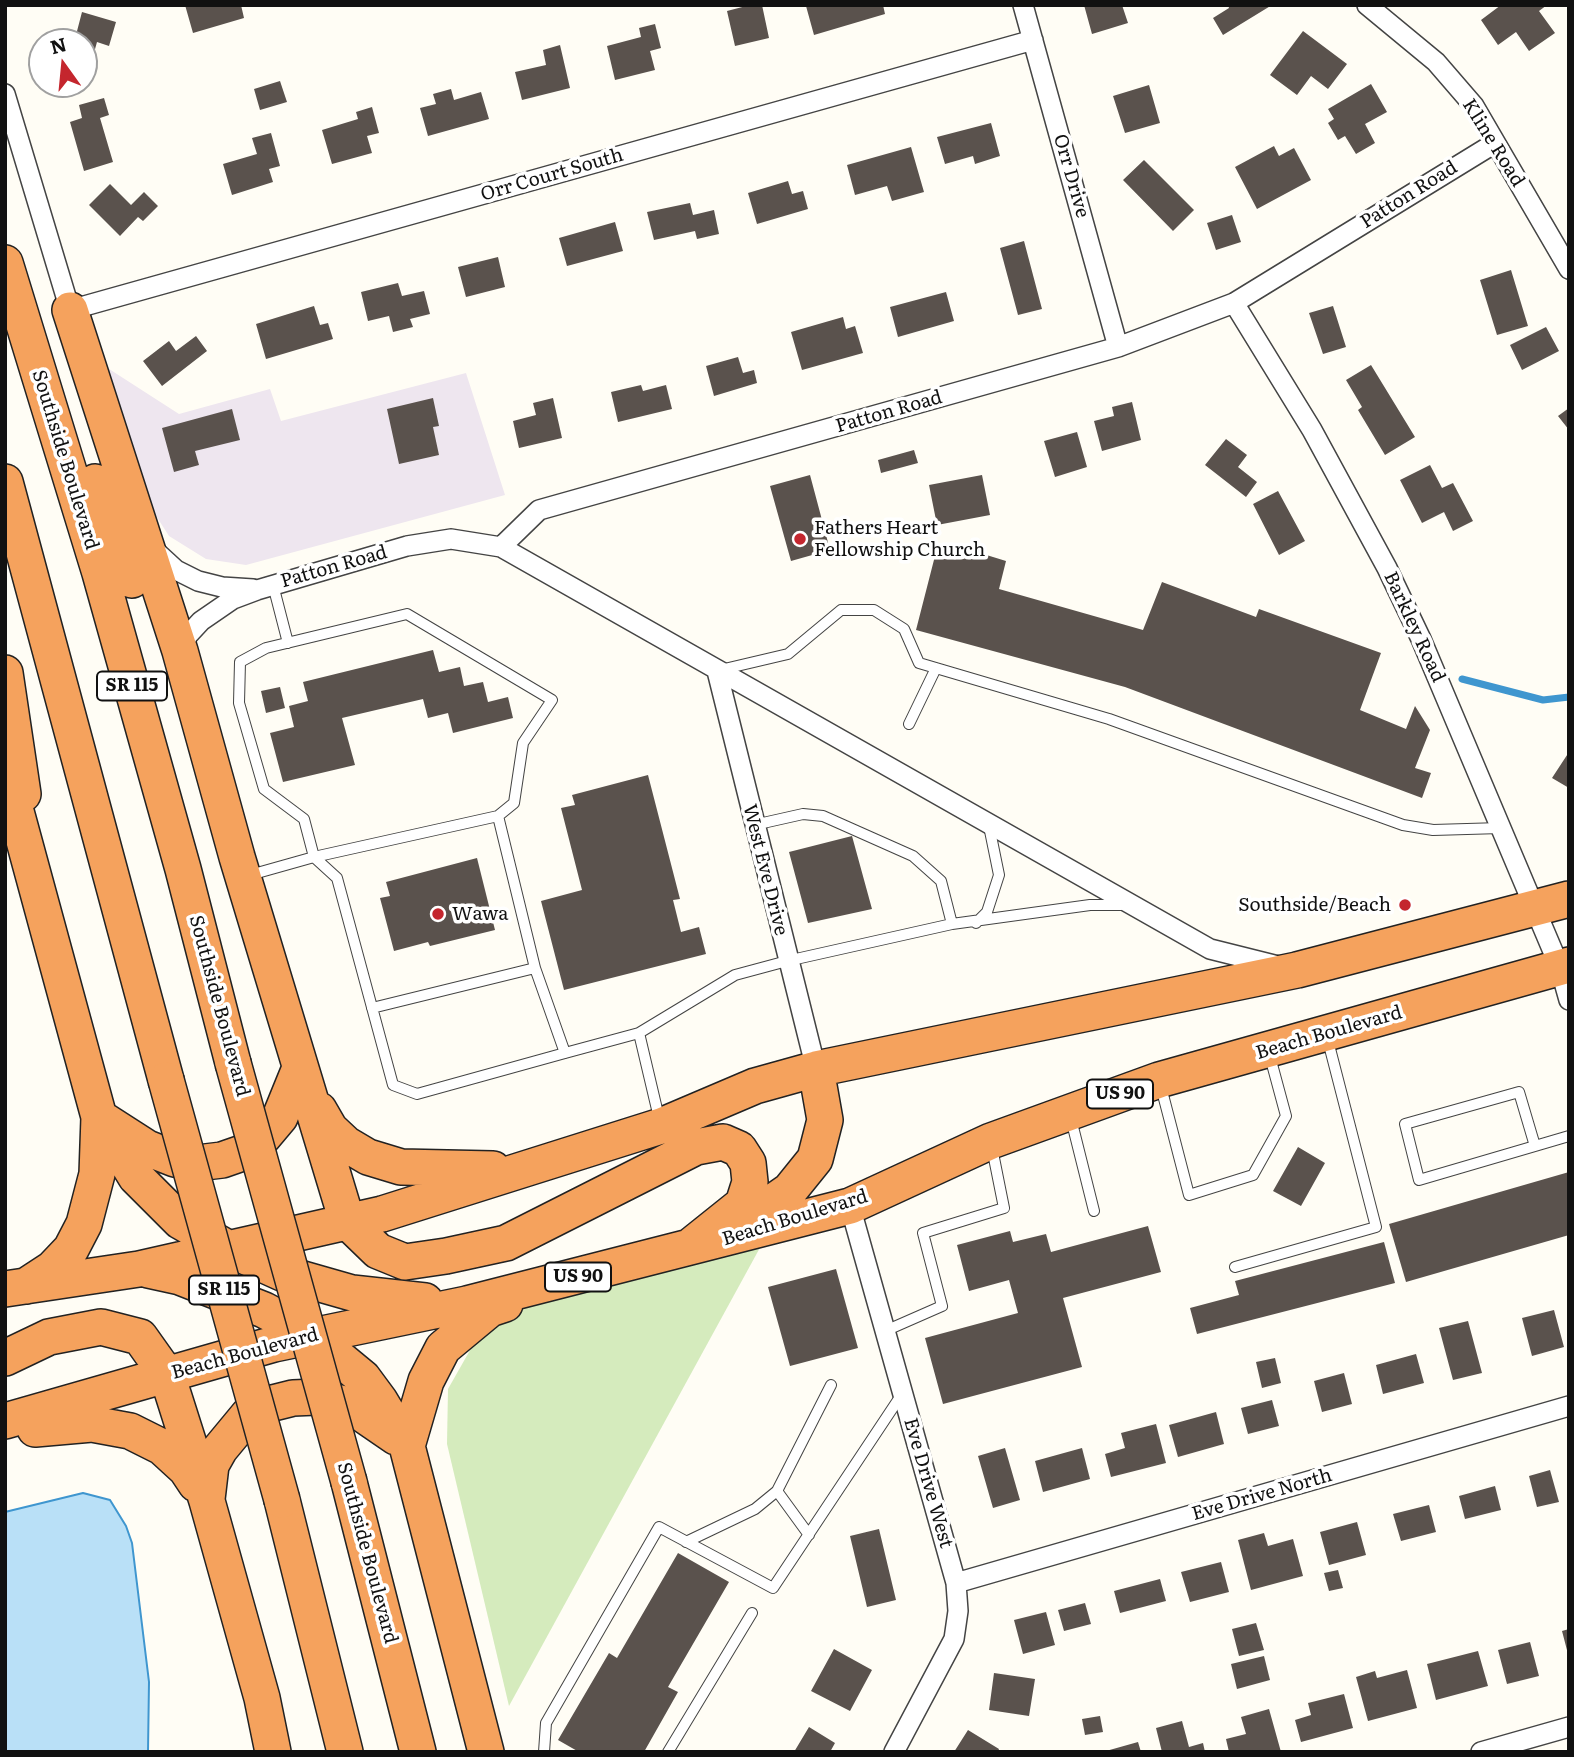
<!DOCTYPE html>
<style>
body{margin:0}
#map{position:relative;width:1574px;height:1757px;overflow:hidden;background:#fffdf5;font-family:Literata,serif}
canvas{display:block}
.frame{position:absolute;inset:0;border:7px solid #111;pointer-events:none}
.north{position:absolute;left:28px;top:28px;width:70px;height:70px;box-sizing:border-box;background:#fff;border:2px solid #a0a0a0;border-radius:50%;rotate:345deg;font-size:19px;font-weight:700;line-height:28px;text-align:center;color:#111}
.north::after{content:'';display:block;margin:auto;width:24px;height:32px;background:#c4262e;clip-path:polygon(50% 0,100% 100%,50% 72%,0 100%)}
</style>
<div id="map">
<canvas width="1574" height="1757"></canvas>
<div class="frame"></div>
<div class="north">N</div>
</div>
<script>
const context = document.querySelector('canvas').getContext('2d');
context.lineJoin = 'round';
function fillPath(path, color) {
  context.fillStyle = color;
  context.fill(path, 'evenodd');
}
function shape(rows) {
  const path = new Path2D();
  for (const r of rows) {
    path.moveTo(r[0], r[1]);
    for (let i = 2; i < r.length; i += 2) path.lineTo(r[i], r[i + 1]);
  }
  return path;
}
function trace(path, color, width, dash) {
  context.strokeStyle = color;
  context.lineWidth = width;
  context.lineCap = dash ? 'butt' : 'round';
  context.setLineDash(dash || []);
  context.stroke(path);
}
function drawText(font, color, halo, rows, align = 'center') {
  context.font = font + ' Literata,serif';
  context.lineWidth = 7;
  context.setLineDash([]);
  context.textBaseline = 'middle';
  context.strokeStyle = halo;
  context.fillStyle = color;
  for (const [text, x, y, turn = 0] of rows) {
    context.save();
    context.translate(x, y);
    context.rotate((+turn || 0) * Math.PI / 180);
    context.textAlign = isNaN(turn) ? turn : align;
    if (halo) context.strokeText(text, 0, 0);
    context.fillText(text, 0, 0);
    context.restore();
  }
}
fillPath(shape([
 [106,367,179,414,270,389,281,421,466,373,505,495,246,565,206,559,169,536,151,508]
]), '#eee6ef');
fillPath(shape([
 [762,1244,509,1706,447,1444,448,1389,486,1322,547,1299]
]), '#d5ebbd');
const water = shape([
 [83,1493,110,1500,126,1526,132,1543,149,1682,148,1752,5,1752,5,1512,83,1493]
]);
fillPath(water, '#b9e0f7');
trace(water, '#3f96cf', 2);
trace(shape([
 [1462,679,1543,700,1569,697]
]), '#3f96cf', 7);
fillPath(shape([
 [185,5,241,5,244,18,193,33],
 [750,5,762,5,769,38,735,46,727,11],
 [809,5,883,5,885,14,814,35,806,6],
 [1084,5,1122,5,1128,23,1092,34],
 [1228,5,1272,5,1223,35,1213,18,1229,8],
 [1501,5,1547,5,1539,11,1555,33,1529,51,1516,32,1498,45,1481,20],
 [82,12,116,22,109,46,97,42,90,67,84,65,84,42,56,42,60,31,76,35],
 [655,24,661,48,650,51,655,70,615,80,607,46,641,37,639,28],
 [1303,31,1347,64,1328,89,1311,76,1297,95,1270,75],
 [560,45,570,88,522,100,515,72,546,65,543,50],
 [280,81,287,102,260,110,254,89],
 [1371,84,1387,112,1365,124,1375,143,1356,154,1345,136,1338,140,1328,123,1334,119,1328,109],
 [1149,85,1160,123,1125,133,1113,96],
 [451,89,454,100,481,92,489,119,428,136,420,108,436,104,433,94],
 [104,98,109,115,100,118,113,162,84,171,70,122,82,118,79,105],
 [372,107,379,133,367,136,372,153,332,164,322,130,358,119,356,112],
 [991,123,1000,156,975,164,973,156,945,164,937,137],
 [271,133,280,166,269,169,273,182,232,195,223,164,257,154,252,138],
 [1274,146,1279,156,1294,148,1311,180,1257,209,1235,167],
 [911,147,924,192,892,201,887,186,855,195,847,165],
 [1144,160,1194,210,1173,231,1123,180],
 [788,181,792,194,803,191,808,209,757,224,748,193],
 [110,184,131,205,144,192,158,206,143,221,138,217,120,236,89,205],
 [690,203,693,215,714,210,719,234,697,239,695,231,654,240,647,212],
 [1232,215,1241,242,1216,250,1207,223],
 [615,222,623,251,567,266,559,238],
 [1024,241,1042,309,1018,315,1000,248],
 [498,257,505,287,466,297,458,267],
 [1511,270,1528,326,1497,335,1480,280],
 [398,283,402,296,424,291,430,314,410,319,413,327,393,332,389,316,368,321,361,292],
 [946,292,954,321,898,337,890,307],
 [314,306,320,325,328,323,333,339,266,359,256,324],
 [1333,306,1346,347,1323,354,1309,313],
 [843,317,846,329,855,326,863,353,802,370,791,332],
 [1546,327,1559,351,1522,370,1510,345],
 [196,336,207,351,162,386,143,361,169,341,176,351],
 [738,357,743,373,754,370,757,383,714,396,706,366],
 [1371,365,1415,437,1385,455,1358,410,1362,407,1346,380],
 [641,385,643,391,666,385,672,409,618,422,611,392],
 [433,398,439,426,433,427,439,455,399,464,387,409],
 [553,398,562,438,519,448,513,421,536,415,533,403],
 [1132,402,1141,440,1102,451,1094,421,1114,416,1112,407],
 [1569,408,1569,430,1558,416],
 [232,409,240,440,195,451,199,465,174,472,162,428],
 [1077,432,1087,467,1055,477,1044,441],
 [1226,439,1247,455,1238,467,1257,482,1246,497,1205,465],
 [914,450,918,463,881,473,878,460],
 [1430,465,1442,488,1453,483,1473,521,1453,531,1444,512,1422,523,1400,480],
 [810,475,830,550,791,561,770,486],
 [982,475,990,515,937,525,929,485],
 [1278,491,1305,541,1279,555,1253,504],
 [967,549,1006,561,999,589,1143,630,1162,582,1256,617,1259,609,1381,653,1360,710,1406,729,1415,706,1430,730,1415,768,1431,773,1422,798,1125,687,916,630,936,552,964,559],
 [433,650,439,672,460,667,464,686,483,682,488,702,508,697,513,718,453,733,448,713,428,718,423,699,342,718,355,765,283,782,270,733,294,727,289,706,308,701,303,682],
 [280,687,285,708,266,713,261,691],
 [1569,752,1569,788,1552,778],
 [648,775,680,899,673,900,681,932,699,927,706,954,564,990,541,901,582,890,561,808,575,805,572,795],
 [852,836,872,909,808,923,789,852],
 [477,858,495,930,430,946,428,942,394,951,380,898,390,896,386,882],
 [1298,1147,1325,1163,1301,1206,1273,1191],
 [1569,1172,1569,1235,1406,1282,1389,1224],
 [1148,1226,1161,1272,1063,1298,1082,1367,943,1404,925,1338,1018,1313,1009,1280,969,1291,957,1245,1010,1231,1013,1242,1046,1234,1051,1252],
 [1384,1242,1395,1283,1197,1334,1190,1308,1239,1295,1235,1281],
 [836,1269,858,1348,790,1366,768,1287],
 [1554,1310,1564,1347,1532,1356,1522,1318],
 [1468,1321,1482,1373,1453,1380,1439,1328],
 [1416,1354,1424,1383,1383,1394,1376,1365],
 [1275,1358,1281,1383,1262,1388,1256,1362],
 [1344,1373,1352,1404,1322,1412,1314,1381],
 [1272,1400,1279,1426,1248,1434,1241,1408],
 [1216,1412,1224,1444,1178,1457,1169,1425],
 [1156,1424,1166,1463,1111,1477,1105,1454,1125,1448,1121,1433],
 [1005,1448,1020,1500,993,1508,978,1456],
 [1082,1448,1090,1479,1043,1492,1035,1461],
 [1550,1470,1559,1502,1537,1507,1529,1476],
 [1495,1486,1501,1510,1465,1519,1459,1496],
 [1429,1505,1436,1532,1401,1541,1393,1514],
 [1357,1522,1366,1555,1329,1565,1320,1532],
 [879,1529,896,1600,867,1607,850,1536],
 [1264,1533,1268,1546,1293,1539,1303,1576,1251,1590,1238,1540],
 [678,1553,729,1582,668,1687,678,1692,644,1752,579,1752,558,1740,609,1653,617,1658],
 [1221,1562,1229,1592,1190,1602,1181,1572],
 [1338,1570,1343,1588,1329,1591,1324,1573],
 [1160,1579,1166,1601,1120,1613,1114,1591],
 [1085,1603,1091,1624,1064,1631,1058,1610],
 [1046,1612,1055,1645,1023,1654,1014,1620],
 [1256,1623,1264,1650,1239,1656,1232,1629],
 [1569,1629,1569,1654,1568,1654,1562,1631],
 [1530,1642,1539,1676,1507,1684,1498,1650],
 [834,1649,872,1670,850,1711,811,1691],
 [1478,1651,1488,1686,1436,1700,1427,1664],
 [1264,1656,1270,1680,1237,1689,1231,1664],
 [1407,1670,1417,1708,1368,1721,1356,1677,1375,1671,1377,1678],
 [994,1673,1035,1679,1029,1716,989,1710],
 [1344,1694,1353,1728,1301,1742,1295,1720,1311,1715,1308,1703],
 [1269,1709,1281,1752,1229,1752,1226,1739,1246,1734,1241,1717],
 [1100,1716,1103,1732,1085,1735,1082,1719],
 [1182,1721,1189,1747,1203,1743,1205,1752,1162,1752,1156,1728],
 [809,1727,835,1743,830,1752,794,1752],
 [968,1730,999,1749,998,1752,954,1752],
 [1138,1742,1141,1752,1106,1752,1106,1751]
]), '#5a524d');
const lane = shape([
 [273,585,288,643],
 [720,670,788,654,841,610,874,610,904,629,919,663,1109,719,1403,825,1433,830,1501,828],
 [909,724,936,668],
 [754,825,803,814,823,816,913,856,941,881,952,924],
 [250,875,314,857,498,816],
 [976,923,987,912,999,875,989,826],
 [372,1008,535,968],
 [639,1033,660,1122],
 [565,1053,535,968,498,816,514,803,523,743,552,700,407,614,266,648,240,662,239,703,264,789,304,819,314,857,337,878,393,1085,417,1094,565,1053,639,1033,735,975,787,961,952,924,1090,905,1121,905],
 [1161,1087,1189,1195,1253,1175,1286,1116,1269,1053],
 [1071,1119,1094,1211],
 [1535,1146,1519,1092,1405,1124,1419,1180,1535,1146,1569,1136],
 [1235,1267,1376,1227,1327,1037],
 [885,1331,942,1306,923,1233,1004,1208,992,1148],
 [777,1491,809,1535],
 [686,1542,755,1509,777,1491,831,1385],
 [544,1752,546,1723,659,1527,773,1588,902,1394],
 [668,1752,752,1613]
]);
const street = shape([
 [1023,5,1118,347],
 [1367,5,1436,62,1474,106,1569,269],
 [5,94,70,310,1033,40],
 [1234,303,1312,430,1387,568,1421,639,1560,968,1569,1000],
 [151,547,176,570,198,581,222,587,253,589],
 [501,547,539,510,1118,347,1234,303,1495,143],
 [180,651,188,635,201,621,233,599,257,590,407,546,451,539,501,547,1210,949,1282,967],
 [717,671,816,1069],
 [850,1206,956,1583,958,1611,954,1639,894,1752],
 [956,1583,1569,1406],
 [1481,1752,1569,1727]
]);
const highway = shape([
 [5,263,100,573,183,869,233,1063],
 [70,310,180,651,237,857,347,1221,378,1251,405,1262,446,1256,506,1243,696,1147,723,1142,739,1149,748,1163,750,1182,743,1204,693,1244],
 [5,482,166,1080],
 [95,482,132,580],
 [5,673,23,794],
 [5,771,99,1117,136,1177,180,1221,229,1249,282,1273,352,1293,425,1301],
 [319,1110,330,1129,346,1144,368,1157,401,1167,493,1169],
 [105,1121,147,1148,175,1159,197,1163,222,1160,245,1152,264,1136,280,1117,300,1068],
 [734,1229,790,1190,815,1159,825,1120,816,1069],
 [148,1270,180,1277,264,1310,311,1335,363,1378,380,1401,407,1446,486,1752],
 [26,1286,52,1269,71,1249,84,1224,97,1174,99,1117],
 [5,1289,139,1269,382,1214,661,1126,755,1086,816,1069,1297,970,1569,899],
 [5,1358,49,1337,101,1327,140,1337,167,1375,207,1501,262,1698,273,1752],
 [5,1421,274,1344,467,1304,850,1206,991,1141,1159,1080,1569,965],
 [35,1429,92,1424,130,1431,162,1447,186,1469,196,1484],
 [407,1446,426,1381,443,1348,490,1309,505,1304],
 [349,1482,418,1752],
 [207,1499,211,1465,220,1449,249,1414,269,1404,293,1398,317,1397,340,1403,361,1413,396,1437],
 [282,1500,345,1752]
]);
trace(lane, '#444', 12);
trace(street, '#444', 22);
trace(highway, '#222', 38);
trace(lane, '#fff', 10);
trace(street, '#fff', 19);
trace(highway, '#f5a25d', 35);
const highwayBridge = shape([
 [233,1063,349,1482],
 [166,1080,282,1500]
]);
trace(highwayBridge, '#222', 38, []);
trace(highwayBridge, '#f5a25d', 35);
for (const [x, y, r, color] of [
 [800,539,7,"#c4262e"],
 [1405,905,7,"#c4262e"],
 [438,914,7,"#c4262e"]
]) {
  const dot = new Path2D();
  dot.arc(x, y, r, 0, 2 * Math.PI);
  context.fillStyle = color;
  context.fill(dot);
  trace(dot, '#fff', 2.5);
}
for (const [x, y, w] of [
 [132,686,70],
 [1120,1094,66],
 [578,1277,66],
 [224,1290,70]
]) {
  const box = new Path2D();
  box.roundRect(x - w / 2, y - 14.5, w, 29, 5);
  context.fillStyle = '#fff';
  context.fill(box);
  trace(box, '#111', 2);
}
drawText('bold 18px', '#111', null, [
 ["SR 115",132,686],
 ["US 90",1120,1094],
 ["US 90",578,1277],
 ["SR 115",224,1290]
]);
drawText('19px', '#111', '#fff', [
 ["Kline Road",1493,143,58],
 ["Orr Court South",552,175,-16],
 ["Orr Drive",1071,176,74],
 ["Patton Road",1409,195,-32],
 ["Patton Road",889,412,-16],
 ["Southside Boulevard",65,460,73],
 ["Patton Road",334,567,-16],
 ["Barkley Road",1414,627,65],
 ["West Eve Drive",765,870,76],
 ["Southside Boulevard",219,1006,75],
 ["Beach Boulevard",1329,1033,-16],
 ["Beach Boulevard",795,1218,-17],
 ["Beach Boulevard",245,1354,-15],
 ["Eve Drive West",928,1483,74],
 ["Eve Drive North",1262,1495,-16],
 ["Southside Boulevard",367,1553,75]
]);
drawText('19px', '#111', '#fff', [
 ["Fathers Heart",814,528],
 ["Fellowship Church",814,550],
 ["Southside/Beach",1391,905,"right"],
 ["Wawa",452,914]
], 'left');
</script>
